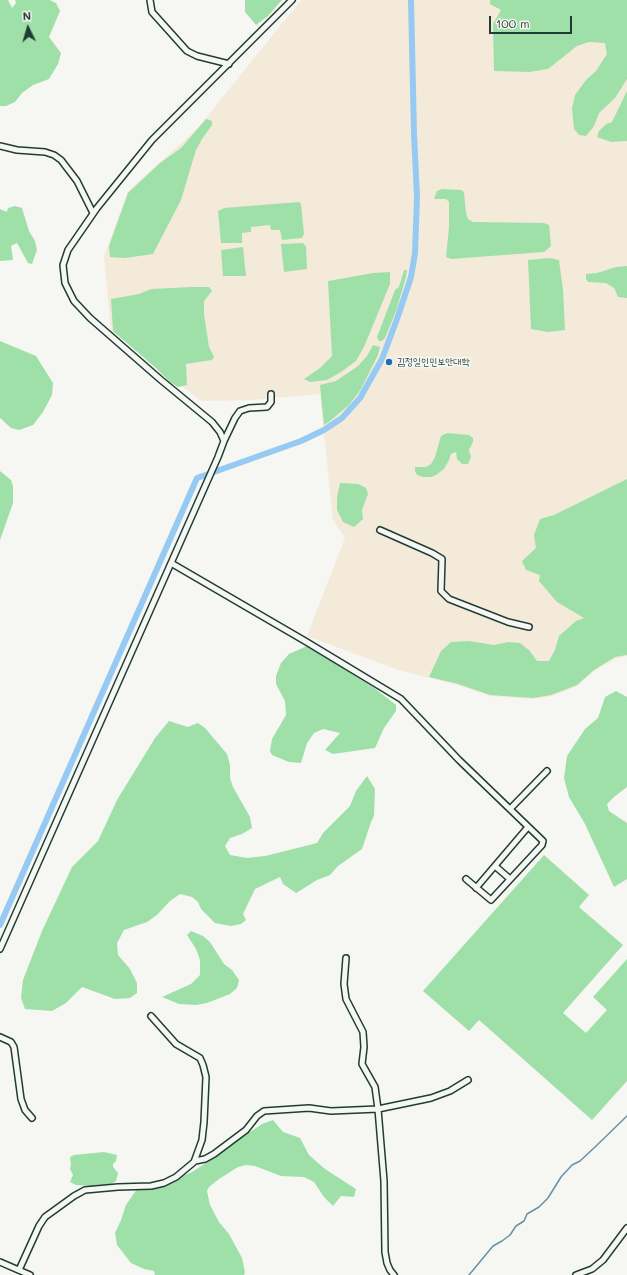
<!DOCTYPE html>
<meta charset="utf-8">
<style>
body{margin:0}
#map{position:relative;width:627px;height:1275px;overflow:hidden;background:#f6f6f2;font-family:Mali,sans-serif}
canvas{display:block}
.north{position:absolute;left:8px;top:8px;width:40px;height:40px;-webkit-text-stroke:3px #f6f6f2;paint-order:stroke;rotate:355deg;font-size:11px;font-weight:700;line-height:16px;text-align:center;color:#1f3d34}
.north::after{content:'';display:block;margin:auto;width:14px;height:18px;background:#1f3d34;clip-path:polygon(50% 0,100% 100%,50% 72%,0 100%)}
.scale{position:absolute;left:489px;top:16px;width:83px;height:18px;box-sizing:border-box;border:2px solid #1f3d34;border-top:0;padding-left:5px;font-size:12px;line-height:14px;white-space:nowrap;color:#1f3d34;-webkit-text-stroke:3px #f6f6f2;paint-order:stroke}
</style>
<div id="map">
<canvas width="627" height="1275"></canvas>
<div class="north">N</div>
<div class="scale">100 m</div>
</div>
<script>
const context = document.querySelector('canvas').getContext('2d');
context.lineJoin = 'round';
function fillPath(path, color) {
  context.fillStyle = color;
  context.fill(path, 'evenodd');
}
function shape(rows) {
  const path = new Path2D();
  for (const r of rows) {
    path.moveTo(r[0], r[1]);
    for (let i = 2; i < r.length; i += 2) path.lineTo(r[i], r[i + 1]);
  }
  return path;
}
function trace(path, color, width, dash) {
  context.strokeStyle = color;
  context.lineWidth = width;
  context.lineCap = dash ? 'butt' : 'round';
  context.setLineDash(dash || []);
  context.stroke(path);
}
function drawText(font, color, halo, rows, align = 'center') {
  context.font = font + ' Mali,"Poor Story",sans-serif';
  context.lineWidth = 3.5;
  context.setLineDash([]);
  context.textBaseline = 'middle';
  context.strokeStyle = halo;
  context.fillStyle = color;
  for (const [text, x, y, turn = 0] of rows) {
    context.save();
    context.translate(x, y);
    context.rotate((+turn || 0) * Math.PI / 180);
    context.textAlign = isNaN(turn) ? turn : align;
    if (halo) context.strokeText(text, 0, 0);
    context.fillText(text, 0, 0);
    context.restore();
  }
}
fillPath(shape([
 [301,0,627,0,627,656,615,659,594,671,577,686,552,696,534,699,490,696,458,685,398,670,307,636,345,538,333,520,320,394,251,400,201,401,111,331,104,256,128,191,197,129]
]), '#f4eada');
fillPath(shape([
 [0,0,8,0,12,8,16,3,15,0,50,0,56,3,60,11,49,37,61,53,58,64,49,79,33,85,22,93,15,102,6,106,0,106],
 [245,0,282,0,268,16,256,25,245,12],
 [490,0,627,0,627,79,615,98,599,113,594,126,586,136,579,135,574,129,572,108,575,95,586,80,596,71,607,54,605,43,589,42,577,46,548,69,529,72,494,71,493,24,501,10,490,4],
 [627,91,627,141,611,142,597,137,599,131,606,124,612,122],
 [206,119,212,121,212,125,202,139,196,150,181,200,153,254,125,258,110,257,109,246,128,193,160,163,181,148],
 [442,189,461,190,464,192,466,213,468,219,473,222,544,223,549,225,551,246,544,252,451,259,446,257,449,227,449,202,446,199,434,199,437,191],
 [299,202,301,204,304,234,302,238,282,240,280,230,271,230,270,225,251,227,251,232,242,233,242,243,221,243,218,211,224,208],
 [15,206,22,208,29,231,35,241,37,250,32,264,28,263,17,243,11,246,13,260,0,261,0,209,7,212,8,208],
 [303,243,306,247,307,269,284,272,281,244],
 [243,247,246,276,223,276,221,250],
 [550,258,559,260,563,290,565,330,548,332,531,329,528,260],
 [627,266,627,298,618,297,614,288,606,283,588,282,586,279,586,274,597,273,616,267],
 [404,270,407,270,406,277,396,311,385,338,382,341,379,341,377,337,395,290,399,287],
 [390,272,390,284,364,347,356,361,341,372,327,380,310,382,304,379,320,368,332,356,328,281,373,273],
 [191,287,209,287,212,291,204,301,204,314,209,347,214,357,212,360,186,364,187,385,178,387,170,382,157,369,113,331,111,299,139,294,151,289],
 [0,341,36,356,53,383,52,395,43,412,33,425,19,430,11,428,0,418],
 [373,345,380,347,378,355,361,389,349,405,330,421,324,425,320,385,336,381,358,366,367,356],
 [447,433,469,435,473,438,473,442,469,450,471,457,468,464,462,464,457,459,456,452,451,454,449,460,444,469,436,475,431,477,423,477,417,475,415,471,415,467,426,467,431,464,435,457,441,436],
 [0,471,11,480,13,486,13,503,0,540],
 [627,479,627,655,615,657,594,670,577,685,551,695,533,698,490,695,458,684,429,677,441,651,451,642,469,641,494,645,508,642,520,643,529,650,537,661,549,661,555,650,559,636,576,621,584,618,557,602,539,581,540,575,526,570,522,561,536,548,534,535,540,519,554,515],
 [340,483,358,484,366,488,368,494,362,510,363,519,354,527,343,522,337,510,337,498],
 [307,646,374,688,396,705,396,711,384,728,375,748,333,754,325,750,340,733,323,729,314,733,307,743,301,763,289,762,272,755,270,751,272,739,286,715,285,701,276,684,276,676,281,663,289,654],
 [616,691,627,697,627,787,614,797,607,804,609,811,627,823,627,879,614,887,585,824,569,797,564,778,567,756,585,729,598,718,605,697],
 [169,721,188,727,198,723,205,728,227,754,230,765,230,778,233,787,250,817,252,828,242,834,230,838,225,846,230,855,247,858,265,856,317,843,323,833,350,806,356,791,367,776,375,789,374,816,371,822,362,849,338,866,330,875,317,880,296,893,283,884,280,877,255,889,243,914,246,920,241,924,231,926,215,923,201,909,198,902,192,897,180,894,170,901,157,915,147,922,124,930,117,943,118,955,130,969,137,983,137,993,130,998,115,999,82,987,66,1003,52,1011,25,1009,21,998,23,980,42,931,72,867,98,841,117,800,155,738],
 [544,855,589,895,579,907,623,945,563,1013,586,1033,607,1010,593,997,627,959,627,1081,592,1120,479,1020,469,1031,423,991],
 [191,931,203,936,210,942,224,964,232,970,239,980,237,988,230,994,207,1003,196,1005,179,1004,162,997,191,984,200,975,200,960,196,949,187,935],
 [273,1120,283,1132,300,1138,309,1155,325,1169,356,1189,354,1197,341,1196,333,1206,324,1197,314,1182,304,1177,281,1176,255,1166,246,1165,238,1167,219,1179,209,1187,207,1191,210,1205,219,1222,229,1234,242,1258,245,1272,244,1275,155,1275,154,1271,144,1269,131,1263,117,1245,115,1233,121,1220,126,1205,137,1189,176,1179,192,1172,215,1157,235,1139,250,1132,262,1124],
 [104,1152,117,1155,116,1161,113,1164,113,1167,118,1173,116,1181,106,1187,76,1185,70,1182,73,1175,70,1169,71,1165,70,1157,74,1155]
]), '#9fe0a9');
trace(shape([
 [469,1275,493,1246,502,1241,510,1235,516,1226,524,1221,527,1214,539,1207,548,1198,561,1177,572,1165,580,1161,595,1147,627,1116]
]), '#6692a7', 1.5);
trace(shape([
 [0,925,197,478,301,441,324,430,342,418,360,398,382,359,397,319,411,277,415,253,417,197,414,133,411,0]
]), '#96caf3', 6);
const street = shape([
 [150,0,152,12,187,51,197,56,229,64],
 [0,146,17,150,45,152,54,155,61,160,77,181,93,213],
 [224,441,235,418,240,411,249,408,267,407,271,402,271,394],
 [380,530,432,553,442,559,441,591,449,599,508,622,529,627],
 [171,563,305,641,401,699,459,760,543,841,542,845,491,900,466,879],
 [510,809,547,771],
 [495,866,510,879],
 [476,888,528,827],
 [0,949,218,457,224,441,220,432,212,422,161,380,90,318,74,301,65,283,63,265,68,250,97,208,152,140,292,0],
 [346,958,344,984,346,999,363,1032,364,1047,362,1064,375,1087,378,1109,384,1181,385,1252,387,1263,390,1270,394,1275],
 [0,1037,11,1042,14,1047,21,1099,25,1110,32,1118],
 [195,1161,205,1159,214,1154,246,1130,257,1116,264,1111,309,1108,331,1111,378,1109,431,1098,450,1091,468,1080],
 [0,1262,30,1275],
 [19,1270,39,1226,45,1217,74,1196,85,1190,118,1187,151,1186,164,1183,176,1177,194,1162,202,1140,204,1122,206,1077,203,1065,200,1058,176,1044,151,1016],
 [576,1275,592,1269,603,1260,627,1228]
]);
trace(street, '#1f3d34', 8);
trace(street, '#f6f6f2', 5);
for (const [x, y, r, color] of [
 [389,362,4,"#1f6fb2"]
]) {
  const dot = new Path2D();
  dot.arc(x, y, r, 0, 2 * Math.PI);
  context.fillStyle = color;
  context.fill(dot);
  trace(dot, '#f6f6f2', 1.5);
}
drawText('10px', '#1f3d34', '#f6f6f2', [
 ["김정일인민보안대학",397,362]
], 'left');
</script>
